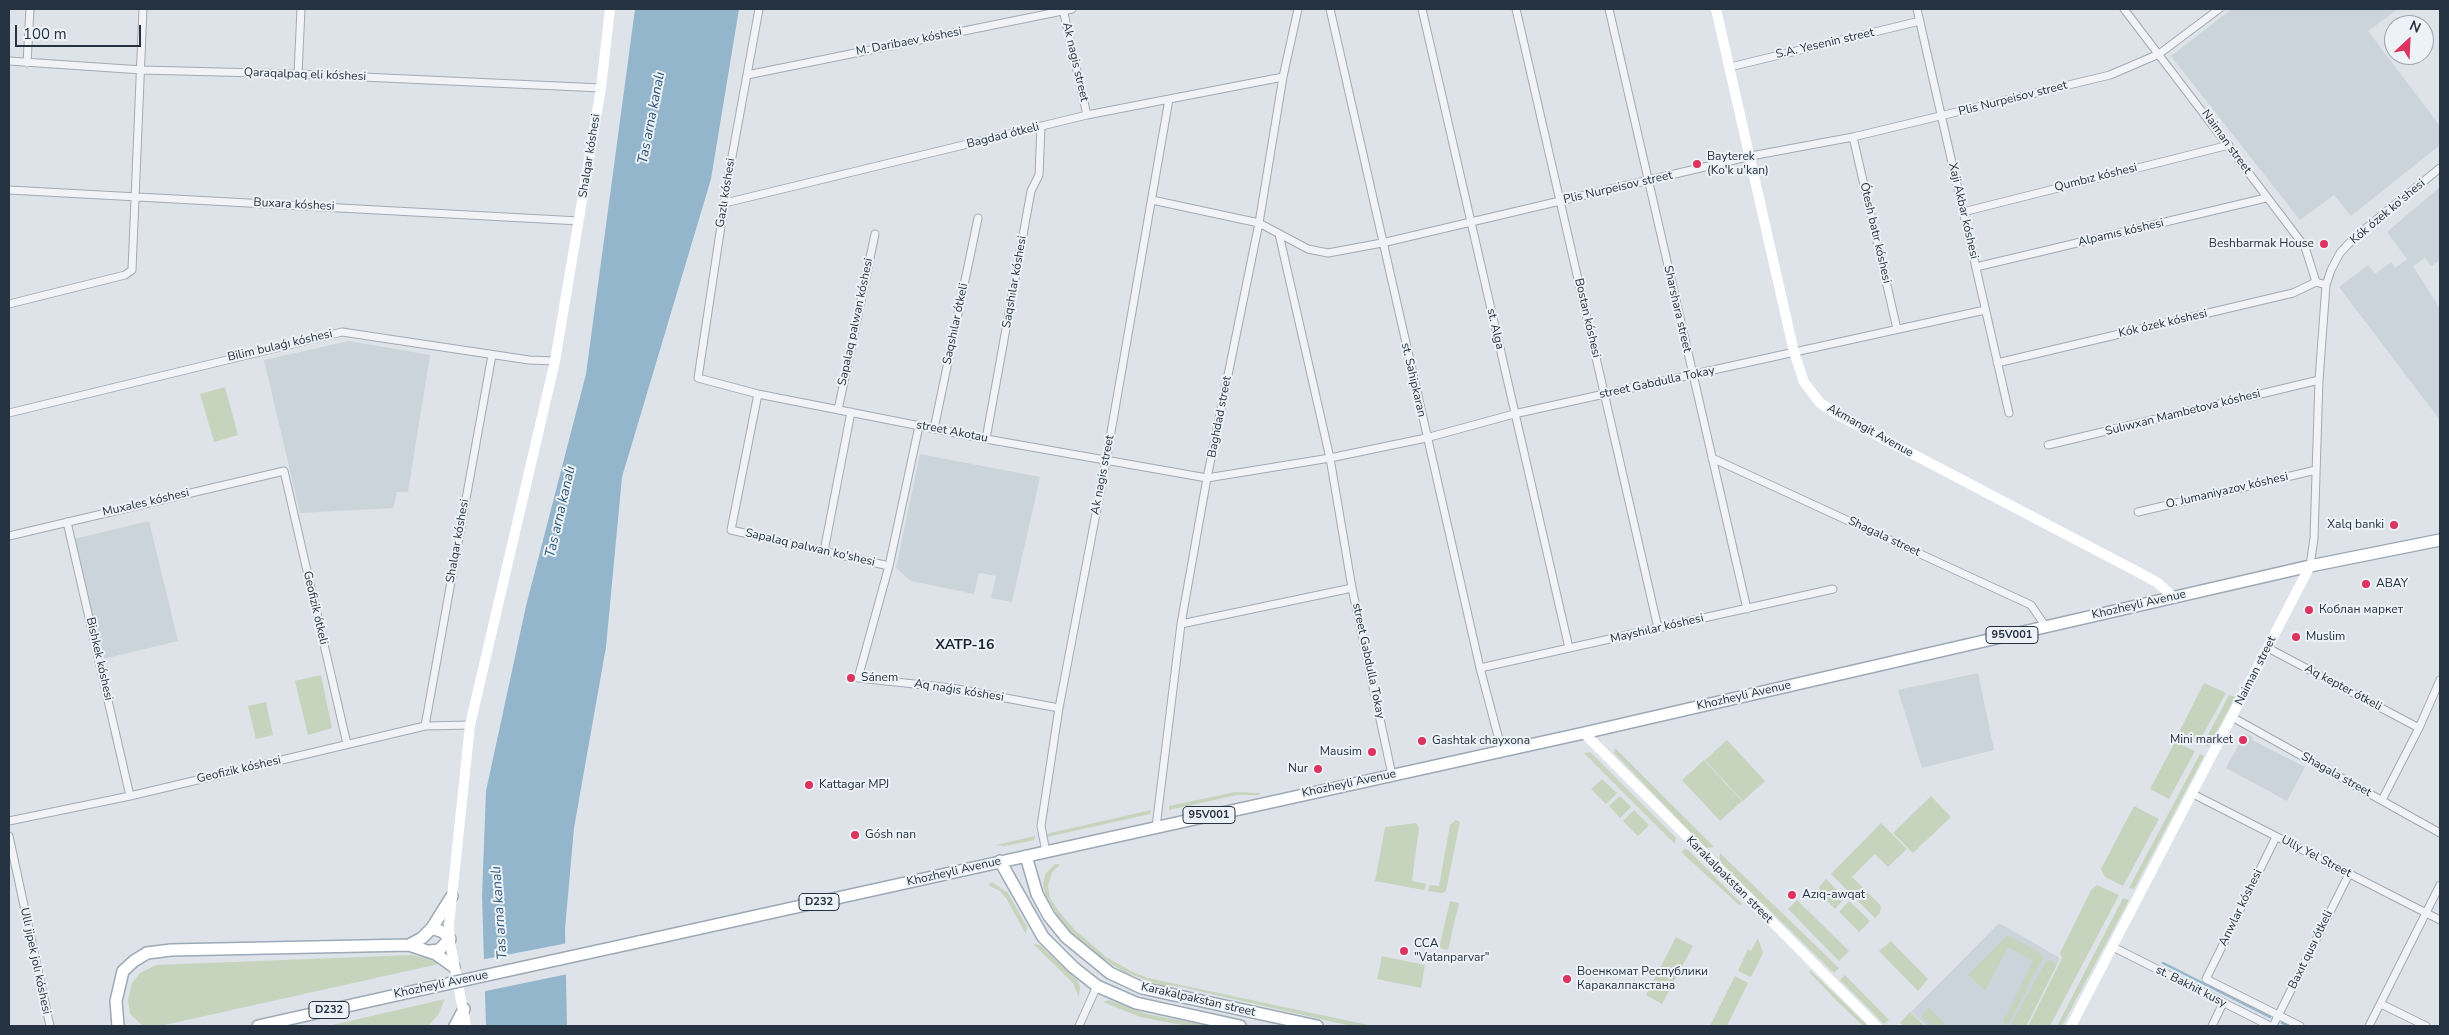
<!DOCTYPE html>
<meta charset="utf-8">
<style>
body{margin:0}
#map{position:relative;width:2449px;height:1035px;overflow:hidden;background:#dee3e9;font-family:"Nunito Sans",sans-serif}
canvas{display:block}
.frame{position:absolute;inset:0;border:10px solid #253241;pointer-events:none}
.north{position:absolute;left:2384px;top:15px;width:50px;height:50px;box-sizing:border-box;background:#edf2f6;border:1px solid #9da5ae;border-radius:50%;rotate:25deg;font-size:14px;font-weight:700;line-height:20px;text-align:center;color:#253241}
.north::after{content:'';display:block;margin:auto;width:18px;height:22px;background:#dc345f;clip-path:polygon(50% 0,100% 100%,50% 72%,0 100%)}
.scale{position:absolute;left:15px;top:25px;width:126px;height:22px;box-sizing:border-box;border:2px solid #253241;border-top:0;padding-left:6px;font-size:15px;line-height:18px;white-space:nowrap;color:#253241;-webkit-text-stroke:4px #edf2f6;paint-order:stroke}
</style>
<div id="map">
<canvas width="2449" height="1035"></canvas>
<div class="frame"></div>
<div class="north">N</div>
<div class="scale">100 m</div>
</div>
<script>
const context = document.querySelector('canvas').getContext('2d');
context.lineJoin = 'round';
function fillPath(path, color) {
  context.fillStyle = color;
  context.fill(path, 'evenodd');
}
function shape(rows) {
  const path = new Path2D();
  for (const r of rows) {
    path.moveTo(r[0], r[1]);
    for (let i = 2; i < r.length; i += 2) path.lineTo(r[i], r[i + 1]);
  }
  return path;
}
function trace(path, color, width, dash) {
  context.strokeStyle = color;
  context.lineWidth = width;
  context.lineCap = dash ? 'butt' : 'round';
  context.setLineDash(dash || []);
  context.stroke(path);
}
function drawText(font, color, halo, rows, align = 'center') {
  context.font = font + ' "Nunito Sans",sans-serif';
  context.lineWidth = 4;
  context.setLineDash([]);
  context.textBaseline = 'middle';
  context.strokeStyle = halo;
  context.fillStyle = color;
  for (const [text, x, y, turn = 0] of rows) {
    context.save();
    context.translate(x, y);
    context.rotate((+turn || 0) * Math.PI / 180);
    context.textAlign = isNaN(turn) ? turn : align;
    if (halo) context.strokeText(text, 0, 0);
    context.fillText(text, 0, 0);
    context.restore();
  }
}
fillPath(shape([
 [2232,9,2398,9,2368,31,2440,126,2440,145,2351,216,2334,195,2300,220,2171,56],
 [2440,187,2440,260,2431,266,2425,258,2413,266,2440,309,2440,420,2339,287,2368,265,2375,274,2391,262,2395,268,2407,259,2387,232],
 [349,341,430,355,408,492,397,492,393,508,300,513,264,360],
 [920,454,1040,477,1012,602,991,598,996,576,979,573,974,594,911,581,896,568],
 [149,521,178,641,103,659,74,539],
 [1978,673,1994,750,1922,768,1898,690],
 [2245,733,2253,737,2252,740,2305,767,2287,801,2226,768],
 [1999,923,2060,958,2026,1026,1927,1026,1911,1012]
]), '#cbd3db');
fillPath(shape([
 [225,387,238,435,214,442,200,394],
 [321,675,332,728,308,735,295,681],
 [2204,683,2226,693,2199,742,2179,732],
 [2229,695,2235,697,2209,746,2207,746,2203,744],
 [266,702,273,735,256,739,248,706],
 [1727,740,1765,781,1743,801,1705,760],
 [2175,742,2195,751,2169,799,2150,789],
 [1615,748,1714,847,1706,848,1614,753],
 [1590,752,1676,838,1675,844,1584,753],
 [2200,754,2204,756,2134,889,2129,888],
 [1704,760,1742,801,1720,821,1682,780],
 [1602,779,1617,793,1606,804,1591,789],
 [1235,792,1260,793,1259,795,1237,795,1169,810,1169,806],
 [1620,796,1631,807,1620,818,1609,806],
 [1931,796,1951,817,1913,853,1893,833],
 [2134,806,2159,819,2123,886,2105,877,2101,869],
 [1151,810,1150,814,1047,837,1046,834],
 [1634,810,1649,825,1638,836,1623,821],
 [1456,820,1460,822,1446,891,1442,893,1428,891,1430,885,1439,886,1450,825],
 [1416,823,1419,828,1412,881,1426,884,1424,890,1375,881,1385,827],
 [1881,823,1907,849,1888,867,1875,854,1852,877,1881,906,1880,913,1875,918,1831,874],
 [1035,836,1034,840,1005,846,996,845],
 [1685,849,1688,850,1742,904,1739,905,1681,852],
 [1720,853,1839,968,1834,973,1719,861],
 [1055,864,1059,864,1059,866,1052,872,1048,886,1050,898,1060,913,1074,929,1106,957,1133,972,1148,978,1373,1026,1351,1026,1181,987,1167,985,1165,987,1124,972,1093,952,1068,929,1057,915,1045,895,1043,883,1046,873],
 [1826,879,1845,898,1835,909,1821,895,1819,887],
 [992,882,1008,893,1027,927,1026,934,1006,898,1000,891,988,885],
 [2097,885,2119,895,2050,1026,2028,1026,2062,958,2060,953,2091,890],
 [2123,898,2129,900,2062,1026,2057,1026],
 [1797,900,1849,951,1839,961,1788,909],
 [1450,901,1459,903,1448,950,1439,948],
 [1849,901,1870,921,1859,932,1839,912],
 [2007,936,2011,936,2041,954,2043,958,2009,1023,2005,1024,2003,1019,2007,1015,2033,961,2008,947,1985,991,1968,975],
 [1676,937,1693,946,1662,1004,1646,995],
 [1758,938,1763,953,1751,977,1738,971,1748,949,1751,951],
 [1891,941,1928,979,1918,991,1879,951],
 [1033,944,1040,945,1078,981,1080,987,1079,997,1073,983],
 [411,955,428,958,439,964,160,1026,143,1026,130,1014,128,1000,132,983,140,973,156,965],
 [1382,956,1425,965,1421,988,1377,979],
 [2050,960,2057,964,2026,1026,2008,1026,2011,1025,2046,961],
 [1810,970,1868,1026,1863,1026,1837,1001,1810,973],
 [1845,975,1889,1020,1884,1024,1840,980],
 [1735,976,1748,983,1727,1026,1710,1026],
 [445,999,438,1015,428,1026,328,1026],
 [1109,1000,1147,1014,1210,1026,1187,1026,1140,1017,1103,1002],
 [1929,1008,1947,1026,1932,1026,1921,1016],
 [1910,1012,1925,1026,1904,1026,1900,1023]
]), '#c6d4be');
fillPath(shape([
 [635,9,739,9,711,179,622,477,606,647,574,828,565,929,567,1026,486,1026,482,896,486,791,526,606,586,374]
]), '#94b6cd');
fillPath(shape([
 [568,943,568,974,481,992,480,960]
]), '#dee3e9');
trace(shape([
 [2163,963,2270,1017],
 [2282,1023,2288,1026]
]), '#94b6cd', 2.5);
const street = shape([
 [759,9,729,173,698,378,758,394,986,439,1207,478,1330,458,1426,438,1514,414,1985,310],
 [1063,9,1087,115],
 [1330,9,1480,668,1502,751],
 [1422,9,1569,648],
 [1516,9,1658,628],
 [1609,9,1747,609],
 [1917,9,2009,413],
 [2124,9,2305,247,2316,282],
 [9,61,142,70,298,74,601,88],
 [27,63,30,9],
 [1730,67,1920,21],
 [298,74,301,9],
 [747,75,1072,9],
 [1853,137,1897,329],
 [9,190,579,221],
 [1152,200,1259,223,1308,249,1328,253,1382,243,1751,156,1853,137,2110,75,2159,54,2219,9],
 [725,203,1087,115,1283,77],
 [1963,212,2229,145],
 [1279,234,1330,458,1352,588,1392,775],
 [1976,267,2266,198],
 [9,304,125,275,132,270,143,9],
 [1997,363,2293,293,2316,282,2326,285],
 [758,394,731,530,889,566],
 [838,410,875,234],
 [9,413,342,332,529,360,555,361],
 [919,426,889,566,858,678,952,688,1059,708],
 [934,429,978,218],
 [986,439,1031,191,1039,175,1041,126],
 [2048,445,2319,380],
 [1712,458,2031,605,2046,627],
 [2138,512,2316,470],
 [67,522,130,796],
 [9,536,284,471,347,744],
 [824,551,851,412],
 [2310,566,2314,538,2319,380,2326,285,2331,270,2340,253,2354,238,2440,168],
 [1181,624,1352,588],
 [2268,648,2419,728],
 [1480,668,1833,589],
 [2232,717,2440,833],
 [425,726,492,355],
 [2193,794,2440,920],
 [2382,800,2419,728,2440,680],
 [9,821,130,796,425,726,470,725],
 [1156,827,1181,624,1207,478,1259,223,1283,77,1298,9],
 [9,836,50,1026],
 [2276,837,2206,979,2300,1026],
 [1046,852,1041,826,1059,708,1106,461,1169,99],
 [2113,947,2270,1026],
 [2381,1004,2426,1026],
 [1079,1026,1097,986],
 [2212,1026,2223,1003],
 [2273,1026,2349,874],
 [2369,1026,2440,885]
]);
const primary = shape([
 [1026,856,1037,894,1049,916,1066,937,1110,973,1142,988,1317,1026],
 [1000,861,1043,937,1073,967,1097,986,1136,1003,1240,1026],
 [638,942,1584,733,2310,566,2440,540],
 [409,945,422,938,432,928,452,896],
 [430,951,439,950,450,939,443,932,432,928],
 [118,1026,116,1001,123,971,134,961,147,953,171,950,409,945,436,954,454,967],
 [258,1026,401,994],
 [455,1026,464,1009]
]);
trace(street, '#a3aab3', 9);
trace(primary, '#9ca9b6', 14);
trace(street, '#f1f3f7', 7);
trace(shape([
 [1716,9,1794,352,1804,382,1820,403,1840,416,2136,571,2158,583,2174,598],
 [1584,733,1876,1026],
 [466,1026,450,943,449,925,470,725,555,361,601,88,610,9],
 [2071,1026,2310,566]
]), '#fff', 10);
trace(primary, '#fff', 11);
const primaryBridge = shape([
 [401,994,638,942]
]);
trace(primaryBridge, '#9ca9b6', 14, []);
trace(primaryBridge, '#fff', 11);
for (const [x, y, r, color] of [
 [1697,164,5,"#dc345f"],
 [2324,244,5,"#dc345f"],
 [2394,525,5,"#dc345f"],
 [2366,584,5,"#dc345f"],
 [2309,610,5,"#dc345f"],
 [2296,637,5,"#dc345f"],
 [851,678,5,"#dc345f"],
 [2243,740,5,"#dc345f"],
 [1422,741,5,"#dc345f"],
 [1372,752,5,"#dc345f"],
 [1318,769,5,"#dc345f"],
 [809,785,5,"#dc345f"],
 [855,835,5,"#dc345f"],
 [1792,895,5,"#dc345f"],
 [1404,951,5,"#dc345f"],
 [1567,979,5,"#dc345f"]
]) {
  const dot = new Path2D();
  dot.arc(x, y, r, 0, 2 * Math.PI);
  context.fillStyle = color;
  context.fill(dot);
  trace(dot, '#edf2f6', 2);
}
for (const [x, y, w] of [
 [2012,635,52],
 [1209,815,52],
 [819,902,40],
 [329,1010,40]
]) {
  const box = new Path2D();
  box.roundRect(x - w / 2, y - 8.5, w, 17, 4);
  context.fillStyle = '#edf2f6';
  context.fill(box);
  trace(box, '#253241', 1);
}
drawText('bold 11px', '#253241', null, [
 ["95V001",2012,635],
 ["95V001",1209,815],
 ["D232",819,902],
 ["D232",329,1010]
]);
drawText('12px', '#253241', '#edf2f6', [
 ["M. Daribaev kóshesi",909,42,-11],
 ["S.A. Yesenin street",1825,44,-13],
 ["Ak nagis street",1075,62,77],
 ["Qaraqalpaq eli kóshesi",305,75,2],
 ["Plis Nurpeisov street",2013,99,-14],
 ["Bagdad ótkeli",1003,136,-14],
 ["Naiman street",2226,142,54],
 ["Shalqar kóshesi",590,156,-81],
 ["Qumbız kóshesi",2096,178,-14],
 ["Plis Nurpeisov street",1618,188,-13],
 ["Gazlı kóshesi",726,193,-81],
 ["Buxara kóshesi",294,205,3],
 ["Xaji Akbar kóshesi",1963,211,77],
 ["Kók ózek ko'shesi",2388,212,-40],
 ["Ótesh batır kóshesi",1875,233,77],
 ["Alpamıs kóshesi",2121,233,-13],
 ["Saqshılar kóshesi",1015,282,-80],
 ["Sharshara street",1677,309,77],
 ["Bostan kóshesi",1587,318,77],
 ["Sapalaq palwan kóshesi",856,322,-78],
 ["Saqshılar ótkeli",956,324,-78],
 ["Kók ózek kóshesi",2163,324,-13],
 ["st. Alga",1495,329,77],
 ["Bilim bulaǵı kóshesi",280,346,-13],
 ["st. Sahipkaran",1413,380,77],
 ["street Gabdulla Tokay",1657,383,-12],
 ["Sulıwxan Mambetova kóshesi",2183,413,-14],
 ["Baghdad street",1220,417,-79],
 ["Akmangit Avenue",1870,431,29],
 ["street Akotau",952,432,11],
 ["Ak nagis street",1103,475,-79],
 ["O. Jumaniyazov kóshesi",2227,491,-13],
 ["Muxales kóshesi",146,503,-13],
 ["Shagala street",1884,537,25],
 ["Shalqar kóshesi",458,541,-80],
 ["Sapalaq palwan ko'shesi",810,548,13],
 ["Khozheyli Avenue",2139,605,-13],
 ["Geofizik ótkeli",315,608,77],
 ["Mayshılar kóshesi",1657,629,-13],
 ["Bishkek kóshesi",99,659,77],
 ["street Gabdulla Tokay",1368,661,78],
 ["Naiman street",2256,671,-63],
 ["Aq kepter ótkeli",2343,688,28],
 ["Aq naǵıs kóshesi",959,691,9],
 ["Khozheyli Avenue",1744,696,-13],
 ["Geofizik kóshesi",239,770,-13],
 ["Shagala street",2336,775,29],
 ["Khozheyli Avenue",1349,784,-12],
 ["Ully Yel Street",2316,857,27],
 ["Khozheyli Avenue",954,872,-13],
 ["Karakalpakstan street",1729,880,45],
 ["Arıwlar kóshesi",2241,908,-64],
 ["Baxıt qusı ótkeli",2311,950,-64],
 ["Ullı jipek jolı kóshesi",35,961,78],
 ["Khozheyli Avenue",441,985,-12],
 ["st. Bakhit kusy",2191,987,27],
 ["Karakalpakstan street",1198,1000,13]
]);
drawText('12px', '#253241', '#edf2f6', [
 ["Bayterek",1707,157],
 ["(Ko'k u'kan)",1707,171],
 ["Beshbarmak House",2314,244,"right"],
 ["Xalq banki",2384,525,"right"],
 ["ABAY",2376,584],
 ["Коблан маркет",2319,610],
 ["Muslim",2306,637],
 ["Sánem",861,678],
 ["Mini market",2233,740,"right"],
 ["Gashtak chayxona",1432,741],
 ["Mausim",1362,752,"right"],
 ["Nur",1308,769,"right"],
 ["Kattagar MPJ",819,785],
 ["Gósh nan",865,835],
 ["Azıq-awqat",1802,895],
 ["CCA",1414,944],
 ["\"Vatanparvar\"",1414,958],
 ["Военкомат Республики",1577,972],
 ["Каракалпакстана",1577,986]
], 'left');
drawText('italic 14px', '#2b5679', '#edf2f6', [
 ["Tas arna kanalı",652,118,-79],
 ["Tas arna kanalı",561,512,-77],
 ["Tas arna kanalı",500,913,-94]
]);
drawText('bold 14px', '#182332', '#edf2f6', [
 ["XATP-16",965,646]
]);
</script>
